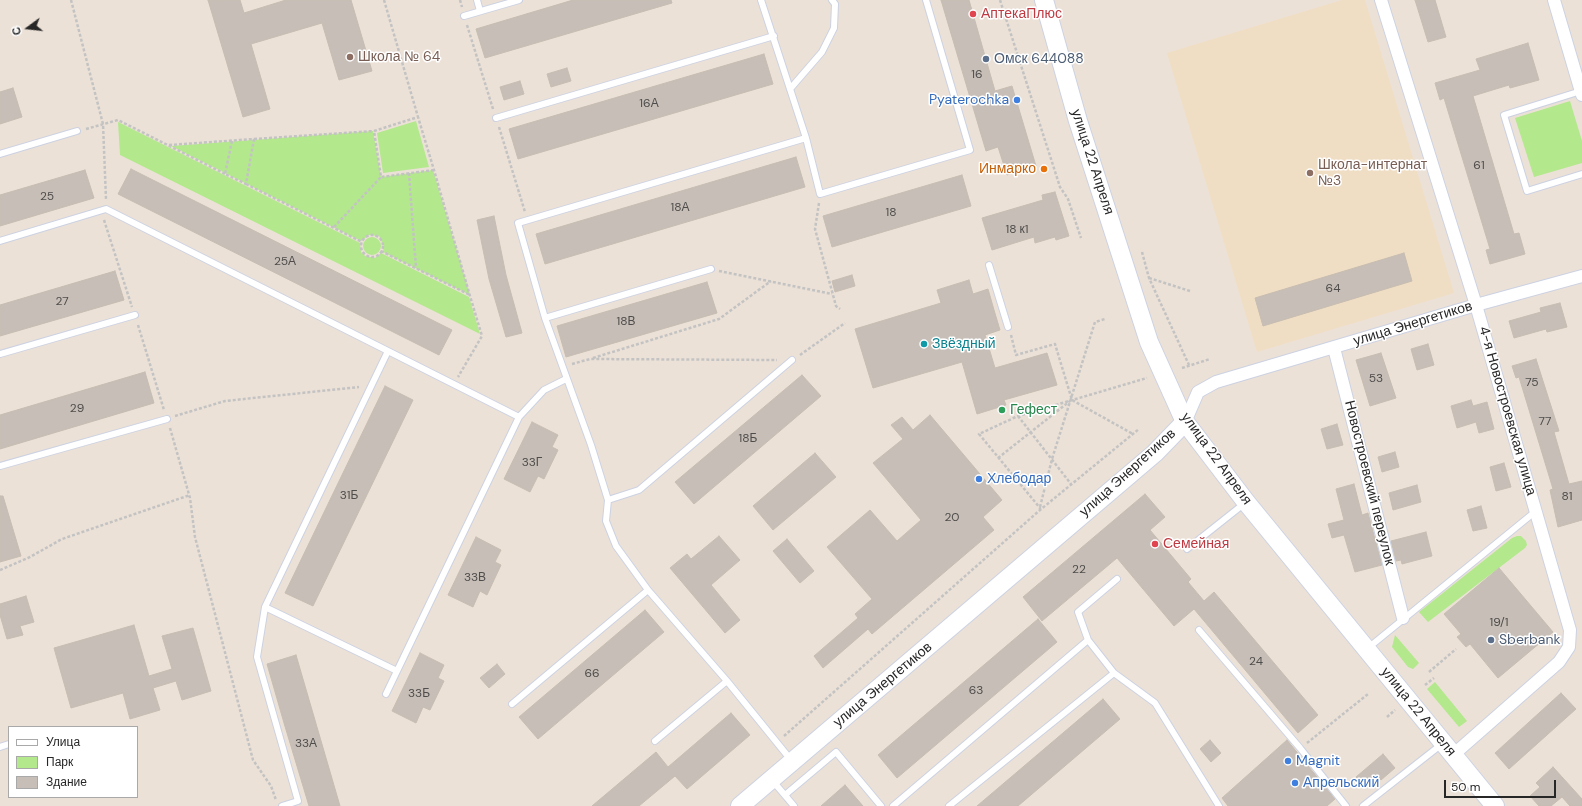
<!DOCTYPE html>
<meta charset="utf-8">
<style>
body{margin:0}
#map{position:relative;width:1582px;height:806px;overflow:hidden;background:#ece1d7;font-family:"DM Sans",sans-serif}
canvas{display:block}
.legend{position:absolute;left:8px;top:726px;width:130px;height:72px;box-sizing:border-box;background:#fff;border:1px solid #a9a9a9;margin:0;padding:5px 7px;list-style:none;font-size:12px;color:#272727}
.legend li{display:flex;align-items:center;gap:8px;height:20px}
.legend b{width:20px;border:1px solid #a9a9a9}
.north{position:absolute;left:8px;top:8px;width:40px;height:40px;-webkit-text-stroke:3px #fff;paint-order:stroke;rotate:255deg;font-size:11px;font-weight:700;line-height:16px;text-align:center;color:#272727}
.north::after{content:'';display:block;margin:auto;width:14px;height:18px;background:#272727;clip-path:polygon(50% 0,100% 100%,50% 72%,0 100%)}
.scale{position:absolute;left:1444px;top:780px;width:112px;height:18px;box-sizing:border-box;border:2px solid #272727;border-top:0;padding-left:5px;font-size:12px;line-height:14px;white-space:nowrap;color:#272727;-webkit-text-stroke:3px #fff;paint-order:stroke}
</style>
<div id="map">
<canvas width="1582" height="806"></canvas>
<ul class="legend">
<li><b style="height:5px;background:#fff"></b>Улица</li>
<li><b style="height:11px;background:#b3e88d"></b>Парк</li>
<li><b style="height:11px;background:#c6beb7"></b>Здание</li>
</ul>
<div class="north">С</div>
<div class="scale">50 m</div>
</div>
<script>
const context = document.querySelector('canvas').getContext('2d');
context.lineJoin = 'round';
function fillPath(path, color) {
  context.fillStyle = color;
  context.fill(path, 'evenodd');
}
function shape(rows) {
  const path = new Path2D();
  for (const r of rows) {
    if (r.length === 3) {
      path.moveTo(r[0] + r[2], r[1]);
      path.arc(r[0], r[1], r[2], 0, 2 * Math.PI);
      continue;
    }
    path.moveTo(r[0], r[1]);
    for (let i = 2; i < r.length; i += 2) path.lineTo(r[i], r[i + 1]);
  }
  return path;
}
function trace(path, color, width, dash) {
  context.strokeStyle = color;
  context.lineWidth = width;
  context.lineCap = dash ? 'butt' : 'round';
  context.setLineDash(dash || []);
  context.stroke(path);
}
function drawText(font, color, halo, rows, align = 'center') {
  context.font = font + ' "DM Sans",sans-serif';
  context.lineWidth = 3;
  context.setLineDash([]);
  context.textBaseline = 'middle';
  context.strokeStyle = halo;
  context.fillStyle = color;
  for (const [text, x, y, turn = 0] of rows) {
    context.save();
    context.translate(x, y);
    context.rotate((+turn || 0) * Math.PI / 180);
    context.textAlign = isNaN(turn) ? turn : align;
    if (halo) context.strokeText(text, 0, 0);
    context.fillText(text, 0, 0);
    context.restore();
  }
}
fillPath(shape([
 [1342,0,1365,0,1454,293,1257,352,1167,53]
]), '#f0dec4');
fillPath(shape([
 [1570,101,1582,141,1582,163,1534,177,1515,118],
 [416,121,429,167,383,173,377,133],
 [118,122,360,243,361,252,365,256,375,258,381,253,469,297,480,334,120,155],
 [373,131,381,177,433,170,470,295,383,252,384,246,379,236,369,235,361,241,171,146],
 [372,246,9],
 [1517,536,1521,536,1526,541,1527,545,1525,548,1428,622,1419,612,1512,538],
 [1395,635,1419,663,1413,669,1408,667,1392,647],
 [1435,682,1467,721,1459,727,1427,689]
]), '#b3e88d');
const building = shape([
 [208,0,240,0,244,13,286,0,351,0,372,71,339,80,322,23,251,44,270,109,243,117,208,0],
 [573,0,671,0,672,3,485,58,476,29,573,0],
 [941,0,969,0,995,91,1012,86,1036,166,1007,175,998,147,986,151,941,0],
 [1415,0,1435,0,1446,37,1428,42,1415,0],
 [1528,43,1539,80,1510,88,1509,85,1473,96,1514,234,1519,233,1525,254,1490,264,1486,250,1490,249,1444,98,1440,100,1435,83,1480,70,1476,59,1528,43],
 [764,54,773,84,518,159,509,129,764,54],
 [567,68,571,81,551,87,547,74,567,68],
 [520,81,524,94,504,100,500,87,520,81],
 [13,88,22,117,0,124,0,92,13,88],
 [796,157,805,187,545,264,536,234,796,157],
 [131,169,452,330,439,355,118,194,131,169],
 [85,170,94,198,0,226,0,195,85,170],
 [962,175,971,206,832,247,823,216,962,175],
 [1055,192,1069,236,1056,240,1055,237,1035,243,1034,237,992,250,982,218,1043,200,1042,195,1055,192],
 [494,216,506,275,522,333,506,337,489,279,477,220,494,216],
 [1404,253,1412,281,1263,326,1255,298,1404,253],
 [115,271,124,300,0,336,0,305,115,271],
 [852,275,855,286,835,292,832,281,852,275],
 [969,280,973,294,988,289,994,310,1000,330,985,335,995,368,1047,353,1057,385,1004,400,1006,405,977,414,962,362,873,388,855,329,941,303,937,290,969,280],
 [707,282,717,313,566,357,557,326,707,282],
 [1560,303,1567,327,1547,332,1546,329,1514,338,1509,321,1541,312,1540,308,1560,303],
 [1428,344,1434,365,1417,370,1411,349,1428,344],
 [1381,353,1396,398,1370,406,1356,360,1381,353],
 [1536,359,1559,431,1554,432,1569,484,1582,481,1582,520,1558,527,1550,490,1553,489,1519,377,1516,378,1512,366,1536,359],
 [145,372,154,403,0,449,0,415,145,372],
 [802,375,821,396,694,504,675,482,802,375],
 [385,386,413,400,313,606,285,593,385,386],
 [1471,400,1473,406,1487,402,1494,429,1479,433,1476,422,1457,428,1451,406,1471,400],
 [930,415,1002,500,983,517,994,530,872,634,868,629,823,668,814,656,858,618,855,614,872,599,827,547,870,510,897,541,921,520,873,463,903,439,891,425,902,417,913,430,930,415],
 [532,422,558,435,552,447,558,450,544,479,538,476,530,492,504,479,532,422],
 [1337,424,1343,445,1327,449,1321,429,1337,424],
 [1395,452,1399,467,1382,472,1378,457,1395,452],
 [815,453,836,477,773,530,753,506,815,453],
 [1504,463,1511,487,1496,491,1490,467,1504,463],
 [1354,484,1362,515,1368,513,1382,565,1355,572,1344,535,1332,538,1328,524,1344,520,1336,489,1354,484],
 [1417,485,1421,502,1393,510,1389,493,1417,485],
 [1145,494,1165,517,1150,530,1191,579,1188,582,1204,601,1214,592,1318,715,1298,733,1194,609,1174,626,1117,558,1042,621,1023,597,1145,494],
 [0,496,3,496,21,556,0,562,0,496],
 [1481,506,1487,528,1473,531,1467,510,1481,506],
 [1426,532,1432,556,1402,564,1401,560,1396,561,1391,541,1426,532],
 [719,536,740,560,711,585,740,620,725,633,670,568,687,554,691,559,719,536],
 [476,537,501,550,495,562,501,565,487,595,480,591,473,607,448,595,476,537],
 [787,539,814,571,800,583,773,551,787,539],
 [1499,568,1553,632,1498,678,1470,644,1466,647,1457,637,1461,634,1444,614,1499,568],
 [26,596,34,622,20,626,23,635,7,639,0,615,0,604,26,596],
 [645,610,664,632,538,739,519,717,645,610],
 [1038,619,1057,642,897,778,878,755,1038,619],
 [134,625,149,676,172,669,162,636,193,628,211,691,182,700,176,681,153,688,160,710,130,719,123,693,71,708,54,648,134,625],
 [420,653,444,665,438,678,444,681,430,710,423,707,416,723,392,711,420,653],
 [296,655,340,806,309,806,284,723,267,664,296,655],
 [497,664,505,674,489,688,480,678,497,664],
 [1561,693,1576,709,1509,769,1495,753,1561,693],
 [1103,699,1120,719,1018,806,977,806,1103,699],
 [731,713,750,735,687,789,675,776,639,806,592,806,656,752,668,767,731,713],
 [1210,740,1221,753,1211,762,1200,749,1210,740],
 [1287,740,1335,799,1327,806,1228,806,1222,798,1287,740],
 [1383,754,1395,768,1381,780,1377,775,1364,787,1356,777,1383,754],
 [1553,767,1582,799,1582,806,1570,806,1562,797,1551,806,1539,806,1530,796,1540,787,1536,783,1553,767],
 [845,785,863,806,821,806,845,785]
]);
fillPath(building, '#c6beb7');
trace(building, '#c7bdb1', 1);
const lane = shape([
 [477,0,480,11],
 [761,0,806,138,820,194,970,150,926,0],
 [464,16,519,0],
 [790,89,822,52,834,28,835,4,832,0],
 [1581,91,1504,115,1527,191,1582,174],
 [496,118,774,36],
 [0,154,77,131],
 [0,241,106,209,519,417],
 [989,265,1008,327],
 [545,318,711,269],
 [388,351,265,607,397,671],
 [0,354,135,315],
 [0,466,167,419],
 [608,500,639,490,792,360],
 [1187,549,1245,503],
 [265,607,257,657,298,801,282,806],
 [1199,630,1300,748,1346,806],
 [1368,648,1536,511],
 [1114,673,1155,703,1219,806],
 [386,694,519,417,544,390,566,379],
 [512,704,648,590],
 [655,741,727,681],
 [0,747,9,744],
 [791,760,727,681,648,590,616,546,606,521,608,500,591,445,545,318,518,223,806,138],
 [772,780,794,806],
 [785,795,836,752,881,806],
 [893,806,1088,640],
 [949,806,1114,673,1088,640,1078,612,1117,579],
 [1363,806,1442,744]
]);
const street = shape([
 [1381,0,1476,305,1570,630,1569,647,1559,662,1453,755],
 [1554,0,1582,95],
 [1334,348,1403,618],
 [1185,422,1198,392,1216,382,1476,305,1582,276]
]);
const secondary = shape([
 [1044,0,1078,121,1149,342,1185,422,1246,502,1495,806],
 [740,806,1155,453,1185,422]
]);
trace(lane, '#ccd2e2', 8);
trace(street, '#ccd2e2', 14);
trace(secondary, '#ccd2e2', 20);
trace(shape([
 [71,0,103,124,106,199],
 [384,0,418,117],
 [460,0,462,7],
 [1000,0,1060,187,1068,199,1081,238],
 [467,25,493,109],
 [499,127,525,212],
 [86,129,118,120,225,174],
 [254,139,374,131],
 [169,145,254,139,246,184,225,174,232,141],
 [434,170,381,177,374,131,418,117,434,170,470,296,482,336,458,377],
 [409,173,416,268],
 [246,184,362,242],
 [819,203,815,229,836,306,840,309],
 [104,220,132,307],
 [334,227,381,177],
 [372,246,11],
 [381,251,470,295],
 [1142,252,1149,278,1189,365],
 [719,271,832,294],
 [1149,278,1190,291],
 [138,325,164,410],
 [1011,335,1016,355,1055,344,1072,400,1133,434],
 [800,355,845,323],
 [593,358,719,319,771,281],
 [572,364,590,359,777,360],
 [1182,368,1210,359],
 [175,416,225,401,359,387],
 [1018,416,1071,484],
 [170,428,190,498,195,537,253,760,271,786,276,800],
 [998,458,1070,401],
 [1040,507,1052,459,1095,322,1105,319],
 [1040,510,1040,508,979,434,1018,416,1147,378],
 [0,570,30,557,62,539,190,495],
 [1429,672,1456,649],
 [1425,685,1434,678],
 [1387,717,1395,710],
 [784,736,1040,510,1139,429],
 [1307,743,1368,694]
]), '#c3c3c3', 2.5, [3, 2]);
trace(lane, '#fff', 6);
trace(street, '#fff', 12);
trace(secondary, '#fff', 18);
for (const [x, y, r, color] of [
 [973,14,4,"#e0444e"],
 [350,57,4,"#8d6e63"],
 [986,59,4,"#5c6f8a"],
 [1017,100,4,"#3f7fe0"],
 [1044,169,4,"#e8710a"],
 [1310,173,4,"#8d6e63"],
 [924,344,4,"#0f9aa8"],
 [1002,410,4,"#2e9e5b"],
 [979,479,4,"#3f7fe0"],
 [1155,544,4,"#e0444e"],
 [1491,640,4,"#5c6f8a"],
 [1288,761,4,"#3f7fe0"],
 [1295,783,4,"#3f7fe0"]
]) {
  const dot = new Path2D();
  dot.arc(x, y, r, 0, 2 * Math.PI);
  context.fillStyle = color;
  context.fill(dot);
  trace(dot, '#fff', 1.5);
}
drawText('12px', '#4f4d4b', null, [
 ["16",977,75],
 ["16А",649,104],
 ["61",1479,166],
 ["25",47,197],
 ["18А",680,208],
 ["18",891,213],
 ["18 к1",1017,230],
 ["25А",285,262],
 ["64",1333,289],
 ["27",62,302],
 ["18В",626,322],
 ["53",1376,379],
 ["75",1532,383],
 ["29",77,409],
 ["77",1545,422],
 ["18Б",748,439],
 ["33Г",532,463],
 ["31Б",349,496],
 ["81",1567,497],
 ["20",952,518],
 ["22",1079,570],
 ["33В",475,578],
 ["19/1",1499,623],
 ["24",1256,662],
 ["66",592,674],
 ["63",976,691],
 ["33Б",419,694],
 ["33А",306,744]
]);
drawText('14px', '#be3a42', '#fff', [
 ["АптекаПлюс",981,14],
 ["Семейная",1163,544]
], 'left');
drawText('14px', '#785e54', '#fff', [
 ["Школа № 64",358,57],
 ["Школа-интернат",1318,165],
 ["№3",1318,181]
], 'left');
drawText('14px', '#4e5e75', '#fff', [
 ["Омск 644088",994,59],
 ["Sberbank",1499,640]
], 'left');
drawText('14px', '#366cbe', '#fff', [
 ["Pyaterochka",1009,100,"right"],
 ["Хлебодар",987,479],
 ["Magnit",1296,761],
 ["Апрельский",1303,783]
], 'left');
drawText('14px', '#272727', '#fff', [
 ["улица 22 Апреля",1092,162,72],
 ["улица Энергетиков",1413,324,-17],
 ["4-я Новостроевская улица",1507,411,74],
 ["улица 22 Апреля",1216,459,54],
 ["улица Энергетиков",1128,473,-42],
 ["Новостроевский переулок",1369,483,76],
 ["улица Энергетиков",883,685,-40],
 ["улица 22 Апреля",1418,712,51]
]);
drawText('14px', '#c56008', '#fff', [
 ["Инмарко",1036,169]
], 'right');
drawText('14px', '#0d838f', '#fff', [
 ["Звёздный",932,344]
], 'left');
drawText('14px', '#27864d', '#fff', [
 ["Гефест",1010,410]
], 'left');
</script>
